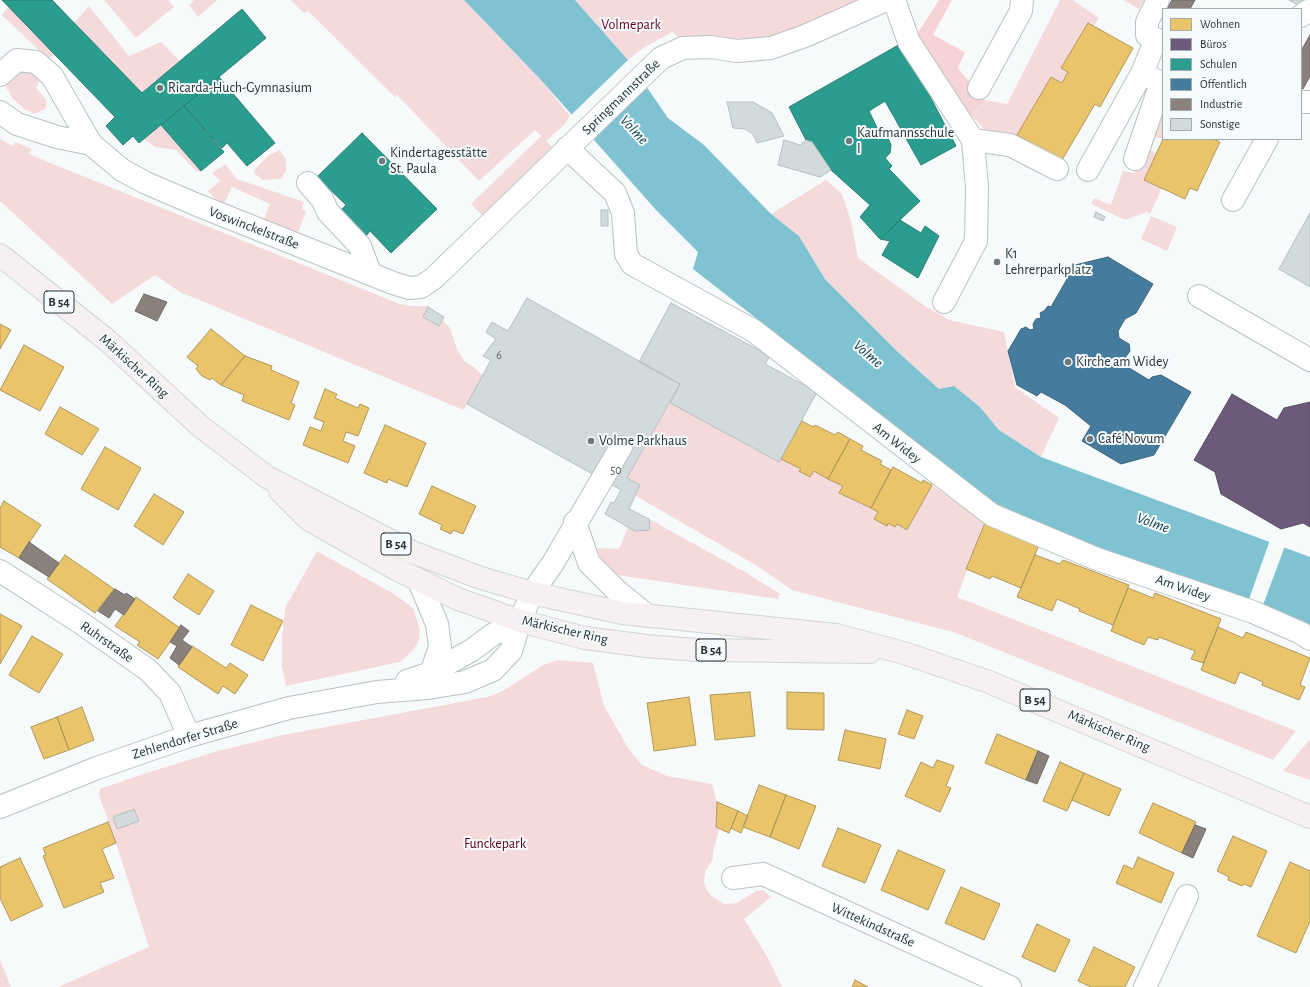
<!DOCTYPE html>
<meta charset="utf-8">
<style>
body{margin:0}
#map{position:relative;width:1310px;height:987px;overflow:hidden;background:#f7fafb;font-family:"Alegreya Sans",sans-serif}
canvas{display:block}
.legend{position:absolute;left:1162px;top:8px;width:140px;height:132px;box-sizing:border-box;background:#f5fbfd;border:1px solid #a2abae;margin:0;padding:5px 7px;list-style:none;font-size:12px;color:#263337}
.legend li{display:flex;align-items:center;gap:8px;height:20px}
.legend b{width:20px;border:1px solid #a2abae}
</style>
<div id="map">
<canvas width="1310" height="987"></canvas>
<ul class="legend">
<li><b style="height:11px;background:#e9c46a"></b>Wohnen</li>
<li><b style="height:11px;background:#6d597a"></b>Büros</li>
<li><b style="height:11px;background:#2a9d8f"></b>Schulen</li>
<li><b style="height:11px;background:#457b9d"></b>Öffentlich</li>
<li><b style="height:11px;background:#8a817c"></b>Industrie</li>
<li><b style="height:11px;background:#d3dadc"></b>Sonstige</li>
</ul>
</div>
<script>
const context = document.querySelector('canvas').getContext('2d');
context.lineJoin = 'round';
function fillPath(path, color) {
  context.fillStyle = color;
  context.fill(path, 'evenodd');
}
function shape(rows) {
  const path = new Path2D();
  for (const r of rows) {
    path.moveTo(r[0], r[1]);
    for (let i = 2; i < r.length; i += 2) path.lineTo(r[i], r[i + 1]);
  }
  return path;
}
function trace(path, color, width, dash) {
  context.strokeStyle = color;
  context.lineWidth = width;
  context.lineCap = dash ? 'butt' : 'round';
  context.setLineDash(dash || []);
  context.stroke(path);
}
function drawText(font, color, halo, rows, align = 'center') {
  context.font = font + ' "Alegreya Sans",sans-serif';
  context.lineWidth = 4;
  context.setLineDash([]);
  context.textBaseline = 'middle';
  context.strokeStyle = halo;
  context.fillStyle = color;
  for (const [text, x, y, turn = 0] of rows) {
    context.save();
    context.translate(x, y);
    context.rotate((+turn || 0) * Math.PI / 180);
    context.textAlign = isNaN(turn) ? turn : align;
    if (halo) context.strokeText(text, 0, 0);
    context.fillText(text, 0, 0);
    context.restore();
  }
}
fillPath(shape([
 [104,0,168,0,174,7,136,38],
 [194,0,217,0,198,17,189,5],
 [291,0,464,0,541,80,570,116,565,124,546,141,552,147,483,216,471,204,541,136,535,130,479,181,397,95,395,97,308,11,304,13],
 [575,0,862,0,772,38,756,41,715,37,682,39,672,32,643,48,628,60],
 [1060,0,1073,0,1099,18,1094,26,1088,23,1061,68,1068,72,1062,83,1051,77,1017,135,996,135,985,130,971,115,985,100,1007,104],
 [1123,0,1145,0,1139,9],
 [9,6,56,55,47,58,2,15],
 [89,6,129,56,161,42,180,61,142,93,74,23],
 [27,68,41,78,36,88,47,101,45,109,34,114,24,109,13,99,6,87,13,74],
 [1163,90,1163,139,1148,135],
 [161,125,201,171,197,172,176,150,155,147,144,139],
 [0,139,13,146,15,142,32,149,29,154,48,162,400,304,411,306,428,306,450,328,457,349,464,361,474,367,483,376,464,410,180,292,155,275,112,304,0,201],
 [1146,141,1153,143,1150,150,1156,153,1144,180,1162,188,1150,214,1147,212,1125,220,1091,204,1094,198,1111,205,1123,171,1135,173],
 [280,150,286,160,286,171,281,179,263,180,254,173,255,169,269,155],
 [225,164,237,179,304,202,302,209,306,212,298,233,264,219,270,204,232,187,224,204,215,199,208,191,220,181,212,173],
 [826,180,842,194,851,221,858,258,925,306,949,320,1004,332,1015,387,1059,418,1041,457,999,430,980,407,954,386,939,389,899,353,825,279,799,236,771,214],
 [1151,216,1177,227,1167,251,1141,239],
 [670,403,779,462,781,459,801,469,800,471,810,477,814,471,843,486,839,493,878,512,874,519,887,525,888,523,895,527,897,524,908,530,932,485,985,523,957,597,1296,731,1273,760,956,633,792,590,757,566,636,496,640,485,627,478],
 [649,519,745,572,780,594,778,599,617,575,603,564,597,548,619,549,628,527,635,531,650,530],
 [317,551,394,594,413,608,420,629,419,640,414,649,400,662,286,686,282,667,282,637,285,608],
 [558,660,593,663,604,706,630,751,642,765,667,776,712,784,717,802,716,827,719,829,713,852,713,859,705,872,704,881,706,888,711,896,725,904,737,903,756,891,763,890,771,897,744,919,768,958,782,987,58,987,149,947,116,843,99,795,100,789,143,774,218,751,283,735,487,697,501,692,543,665],
 [1310,739,1310,780,1283,771],
 [0,960,11,987,0,987]
]), '#f5dadc');
fillPath(shape([
 [939,0,952,0,933,35,965,52,958,68,985,100,971,115,929,56,917,34]
]), '#f6d4d6');
fillPath(shape([
 [464,0,575,0,628,60,668,118,704,145,771,214,799,236,825,279,899,353,939,389,954,386,980,407,999,430,1041,457,1310,557,1310,627,1294,618,1244,597,1097,549,992,502,693,269,698,252,656,210,541,80]
]), '#7fc3d3');
fillPath(shape([
 [628,60,648,87,592,140,570,116],
 [1270,540,1285,546,1263,605,1249,599]
]), '#f7fafb');
const homes = shape([
 [1088,23,1133,48,1100,107,1095,104,1062,160,1017,135,1051,77,1062,83,1068,72,1061,68,1088,23],
 [1163,139,1213,139,1220,142,1197,191,1190,188,1185,199,1144,180,1163,139],
 [0,324,11,330,0,349,0,324],
 [211,329,245,356,221,385,212,378,210,380,202,376,196,369,198,366,187,357,211,329],
 [24,345,64,367,40,411,0,390,24,345],
 [245,356,272,366,271,370,299,382,291,403,295,405,289,420,242,401,244,395,221,385,245,356],
 [325,389,337,394,335,398,358,408,360,404,369,408,358,436,346,432,343,441,355,446,348,463,303,445,310,427,321,431,324,422,314,418,325,389],
 [60,407,99,429,82,455,45,434,60,407],
 [802,421,813,427,815,425,835,435,838,432,850,439,828,479,814,471,810,477,799,471,801,469,781,459,802,421],
 [385,425,426,443,407,487,388,479,387,483,364,473,385,425],
 [850,439,863,446,861,450,882,461,880,464,891,470,871,508,839,493,843,486,828,479,850,439],
 [105,447,141,468,118,510,81,489,105,447],
 [893,467,922,483,923,480,932,485,907,530,897,524,895,527,888,523,887,526,874,519,878,512,871,508,893,467],
 [432,486,476,506,463,534,453,530,451,534,440,529,442,525,419,514,432,486],
 [154,494,184,512,163,545,134,526,154,494],
 [4,501,41,525,19,558,0,547,0,508,4,501],
 [985,523,1039,545,1021,588,992,576,990,579,966,569,985,523],
 [65,555,114,589,95,613,47,579,65,555],
 [1035,555,1060,564,1063,560,1129,585,1113,625,1079,611,1080,609,1057,599,1052,611,1017,597,1035,555],
 [188,574,214,591,199,615,173,598,188,574],
 [1128,588,1153,598,1155,593,1221,619,1203,663,1191,659,1195,651,1159,637,1158,640,1148,637,1144,645,1111,631,1128,588],
 [136,597,180,628,158,659,137,645,140,642,115,626,136,597],
 [251,605,283,621,263,661,231,645,251,605],
 [0,614,22,626,0,664,0,614],
 [1218,627,1243,638,1246,632,1310,658,1300,685,1305,687,1299,700,1262,685,1263,682,1240,672,1235,684,1201,670,1218,627],
 [32,636,63,654,39,693,9,675,32,636],
 [192,646,226,668,230,663,248,675,235,694,223,686,218,694,178,667,192,646],
 [750,692,755,736,715,740,710,695,750,692],
 [787,692,824,693,824,730,787,729,787,692],
 [689,697,696,745,654,751,647,703,689,697],
 [82,707,94,740,69,750,57,717,82,707],
 [907,710,923,716,914,739,898,734,907,710],
 [57,717,69,750,44,759,31,727,57,717],
 [845,730,886,739,880,769,838,760,845,730],
 [997,734,1038,751,1026,780,985,763,997,734],
 [937,760,954,766,946,786,951,788,940,812,905,796,921,762,933,768,937,760],
 [1060,762,1084,773,1067,811,1043,801,1060,762],
 [1084,773,1121,789,1109,816,1072,800,1084,773],
 [759,785,786,795,770,837,743,827,759,785],
 [786,795,816,806,799,849,770,837,786,795],
 [717,802,738,811,729,833,716,827,717,802],
 [1153,803,1196,822,1182,853,1139,833,1153,803],
 [738,811,748,816,741,833,731,828,738,811],
 [108,822,116,843,102,849,114,878,100,883,104,892,64,908,43,856,46,855,43,848,108,822],
 [838,828,881,845,865,883,822,866,838,828],
 [1233,836,1267,851,1251,887,1244,884,1242,886,1228,880,1229,877,1217,871,1233,836],
 [898,850,945,870,928,910,881,890,898,850],
 [1138,857,1174,873,1161,903,1116,883,1124,865,1133,869,1138,857],
 [20,858,43,906,11,921,0,898,0,867,20,858],
 [1290,862,1310,871,1310,921,1296,953,1257,936,1290,862],
 [961,887,1000,904,984,940,945,923,961,887],
 [1037,924,1070,940,1055,972,1022,957,1037,924],
 [1094,947,1135,967,1125,987,1091,987,1078,981,1094,947],
 [855,980,868,987,852,987,855,980]
]);
fillPath(homes, '#e9c46a');
trace(homes, '#ae985b', 1);
const offices = shape([
 [1232,394,1277,420,1284,408,1310,402,1310,527,1303,523,1281,529,1221,494,1215,472,1194,460,1232,394]
]);
fillPath(offices, '#6d597a');
trace(offices, '#584e66', 1);
const schools = shape([
 [2,0,52,0,142,93,242,9,266,38,139,143,133,136,123,145,106,126,115,117,2,0],
 [902,43,956,146,921,165,885,101,869,111,879,132,887,136,891,145,890,153,885,158,892,166,889,169,920,201,880,239,860,217,870,205,831,170,812,142,806,140,789,107,902,43],
 [219,77,275,143,247,166,227,143,222,148,184,106,219,77],
 [184,106,224,152,201,171,161,125,184,106],
 [362,133,437,209,391,253,370,231,366,236,341,210,346,205,317,177,362,133],
 [900,220,921,233,925,226,939,236,918,278,882,255,890,241,880,239,900,220]
]);
fillPath(schools, '#2a9d8f');
trace(schools, '#297d75', 1);
const public = shape([
 [1108,257,1153,284,1136,313,1125,319,1118,331,1119,338,1129,344,1130,351,1125,358,1126,366,1149,380,1152,377,1161,375,1191,392,1154,455,1121,464,1082,441,1091,426,1065,405,1041,392,1037,396,1017,385,1008,351,1021,329,1026,327,1030,330,1034,329,1033,324,1036,319,1041,318,1040,313,1044,311,1048,306,1051,307,1075,265,1108,257]
]);
fillPath(public, '#457b9d');
trace(public, '#3c657e', 1);
const industry = shape([
 [1172,0,1195,0,1190,9,1167,9,1172,0],
 [1310,35,1310,76,1303,89,1301,88,1301,51,1310,35],
 [144,294,167,302,157,321,135,311,144,294],
 [29,542,59,563,49,577,19,558,29,542],
 [115,589,125,595,126,593,135,599,124,615,115,609,109,618,98,611,115,589],
 [181,625,189,631,182,640,192,647,179,665,170,658,177,646,170,642,181,625],
 [1038,751,1049,756,1037,784,1026,780,1038,751],
 [1195,825,1206,829,1193,858,1182,853,1195,825]
]);
fillPath(industry, '#8a817c');
trace(industry, '#6c6a67', 1);
const building = shape([
 [1289,0,1310,0,1310,12,1289,0],
 [727,102,753,102,772,113,784,136,757,143,753,134,745,129,733,128,727,102],
 [784,140,800,145,806,140,812,142,831,170,820,177,778,165,784,140],
 [601,210,608,210,608,226,601,226,601,210],
 [1096,212,1105,217,1103,221,1094,217,1096,212],
 [1310,213,1310,287,1279,269,1310,213],
 [527,298,680,384,627,478,640,485,629,509,649,519,650,530,635,531,605,514,611,502,614,503,621,490,467,404,491,360,483,356,496,339,486,332,492,322,508,331,527,298],
 [671,303,770,356,765,364,817,392,779,462,670,403,680,384,639,362,671,303],
 [428,307,444,317,439,326,423,317,428,307],
 [134,809,139,821,117,829,113,817,134,809]
]);
fillPath(building, '#d3dadc');
trace(building, '#b7bec0', 1);
const minor = shape([
 [894,0,909,42,973,140,1010,145,1057,169],
 [1301,16,1308,11],
 [0,75,17,60,36,62,52,76,91,144],
 [979,88,1021,11,1022,0],
 [1301,102,1310,102],
 [0,112,17,124,57,137,91,144,122,170,146,183,195,204,393,283,409,288,421,287,434,278,661,58,683,48,710,47,737,51,771,48,805,36,886,0],
 [567,148,615,193,623,213,626,254,632,264,754,331,992,515,1097,559,1253,612,1301,633,1310,639],
 [1135,159,1161,83,1142,73],
 [1088,170,1142,73,1156,39,1147,35,1147,22,1158,0],
 [308,183,322,199,328,212,360,246,370,273],
 [1233,200,1267,139],
 [1199,296,1310,360],
 [944,302,976,241,977,188,973,140],
 [575,522,589,563,618,592,648,616],
 [0,571,81,623,148,670,170,693,189,736],
 [419,581,437,624,440,647,431,673],
 [407,681,431,673,472,650,492,635,520,621],
 [0,807,97,768,189,736,289,708,377,692,428,688,465,682,493,670,511,651,520,621,532,593,553,563,621,447],
 [733,878,763,874,1010,987],
 [1145,987,1187,896]
]);
const major = shape([
 [0,255,108,341,200,426,267,477,412,552,481,578,532,593,622,613,836,635,904,653,989,682,1310,817],
 [280,491,308,519,396,569,458,599,520,621,585,638,646,646,697,650,870,652]
]);
trace(minor, '#b9c1c3', 24);
trace(major, '#d0d5d5', 24);
trace(minor, '#fefefe', 22);
trace(major, '#f6f0f0', 22);
for (const [x, y, r, color] of [
 [160,88,4,"#6f797c"],
 [849,141,4,"#6f797c"],
 [382,161,4,"#6f797c"],
 [997,262,4,"#6f797c"],
 [1068,362,4,"#6f797c"],
 [1090,439,4,"#6f797c"],
 [591,441,4,"#6f797c"]
]) {
  const dot = new Path2D();
  dot.arc(x, y, r, 0, 2 * Math.PI);
  context.fillStyle = color;
  context.fill(dot);
  trace(dot, '#f5fbfd', 1.5);
}
drawText('12px', '#515d60', null, [
 ["6",499,355],
 ["50",616,470]
]);
for (const [x, y, w] of [
 [59,302,30],
 [396,544,30],
 [711,650,30],
 [1035,700,30]
]) {
  const box = new Path2D();
  box.roundRect(x - w / 2, y - 11, w, 22, 3);
  context.fillStyle = '#f5fbfd';
  context.fill(box);
  trace(box, '#263337', 1);
}
drawText('bold 13px', '#263337', null, [
 ["B 54",59,302],
 ["B 54",396,544],
 ["B 54",711,650],
 ["B 54",1035,700]
]);
drawText('14px', '#61001a', '#f5fbfd', [
 ["Volmepark",631,25],
 ["Funckepark",495,844]
]);
drawText('14px', '#263337', '#f5fbfd', [
 ["Ricarda-Huch-Gymnasium",168,88],
 ["Kaufmannsschule",857,133],
 ["I",857,149],
 ["Kindertagesstätte",390,153],
 ["St. Paula",390,169],
 ["K1",1005,254],
 ["Lehrerparkplatz",1005,270],
 ["Kirche am Widey",1076,362],
 ["Café Novum",1098,439],
 ["Volme Parkhaus",599,441]
], 'left');
drawText('14px', '#263337', '#f5fbfd', [
 ["Springmannstraße",621,97,-44],
 ["Voswinckelstraße",254,228,21],
 ["Märkischer Ring",134,366,42],
 ["Am Widey",897,443,38],
 ["Am Widey",1183,588,19],
 ["Märkischer Ring",565,630,13],
 ["Ruhrstraße",107,642,35],
 ["Märkischer Ring",1109,731,23],
 ["Zehlendorfer Straße",185,739,-17],
 ["Wittekindstraße",873,925,24]
]);
drawText('italic 15px', '#0b3842', '#f5fbfd', [
 ["Volme",634,130,47],
 ["Volme",868,354,41],
 ["Volme",1153,523,20]
]);
</script>
